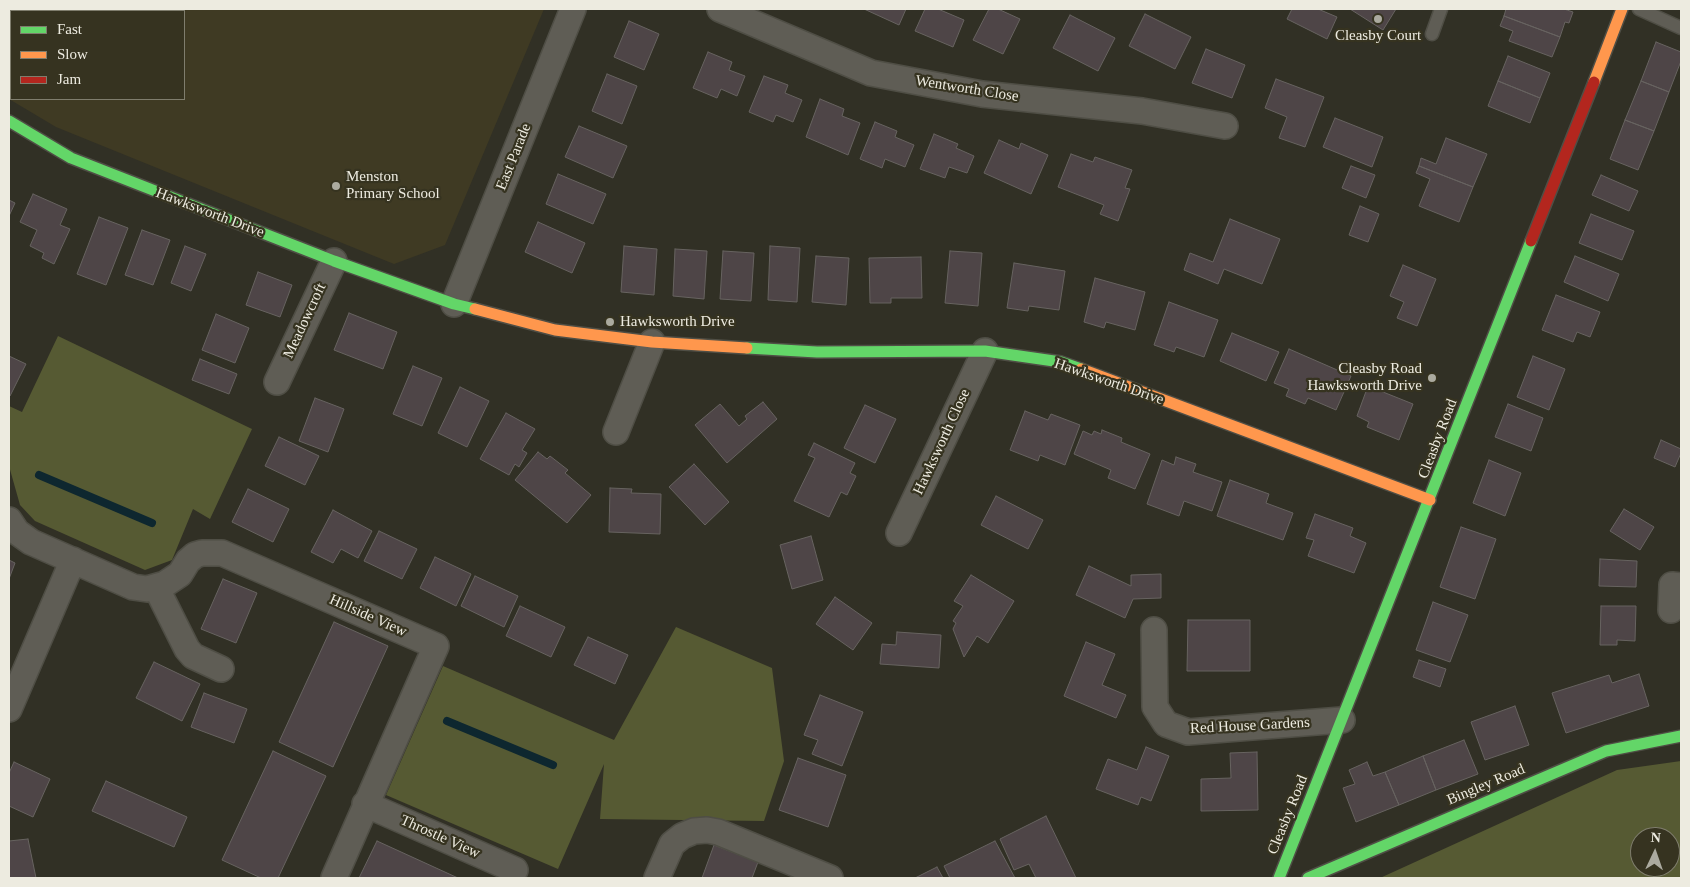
<!DOCTYPE html>
<style>
body{margin:0}
#map{position:relative;width:1690px;height:887px;overflow:hidden;background:#313025;font-family:"Times New Roman",serif}
canvas{display:block}
.frame{position:absolute;inset:0;border:10px solid #edebe0;pointer-events:none}
.legend{position:absolute;left:10px;top:10px;width:175px;height:90px;box-sizing:border-box;background:#363320;border:1px solid #7f7d6d;margin:0;padding:6px 9px;list-style:none;font-size:15px;color:#edebe0}
.legend li{display:flex;align-items:center;gap:10px;height:25px}
.legend b{width:25px;border:1px solid #7f7d6d}
.north{position:absolute;left:1630px;top:827px;width:50px;height:50px;box-sizing:border-box;background:#363320;border:1px solid #7f7d6d;border-radius:50%;rotate:3deg;font-size:14px;font-weight:700;line-height:20px;text-align:center;color:#edebe0}
.north::after{content:'';display:block;margin:auto;width:18px;height:22px;background:#abaa9f;clip-path:polygon(50% 0,100% 100%,50% 72%,0 100%)}
</style>
<div id="map">
<canvas width="1690" height="887"></canvas>
<div class="frame"></div>
<ul class="legend">
<li><b style="height:6px;background:#63d668"></b>Fast</li>
<li><b style="height:6px;background:#ff974d"></b>Slow</li>
<li><b style="height:6px;background:#b3261e"></b>Jam</li>
</ul>
<div class="north">N</div>
</div>
<script>
const context = document.querySelector('canvas').getContext('2d');
context.lineJoin = 'round';
function fillPath(path, color) {
  context.fillStyle = color;
  context.fill(path, 'evenodd');
}
function shape(rows) {
  const path = new Path2D();
  for (const r of rows) {
    path.moveTo(r[0], r[1]);
    for (let i = 2; i < r.length; i += 2) path.lineTo(r[i], r[i + 1]);
  }
  return path;
}
function trace(path, color, width, dash) {
  context.strokeStyle = color;
  context.lineWidth = width;
  context.lineCap = dash ? 'butt' : 'round';
  context.setLineDash(dash || []);
  context.stroke(path);
}
function drawText(font, color, halo, rows, align = 'center') {
  context.font = font + ' "Times New Roman",serif';
  context.lineWidth = 4.5;
  context.setLineDash([]);
  context.textBaseline = 'middle';
  context.strokeStyle = halo;
  context.fillStyle = color;
  for (const [text, x, y, turn = 0] of rows) {
    context.save();
    context.translate(x, y);
    context.rotate((+turn || 0) * Math.PI / 180);
    context.textAlign = isNaN(turn) ? turn : align;
    if (halo) context.strokeText(text, 0, 0);
    context.fillText(text, 0, 0);
    context.restore();
  }
}
fillPath(shape([
 [9,9,544,9,445,245,394,264,56,127,9,99],
 [11,11,184,11,184,99,11,99]
]), '#3f3a23');
fillPath(shape([
 [58,336,252,429,210,519,193,509,172,560,145,570,35,521,20,505,9,466,9,406,22,412],
 [676,627,772,668,784,761,764,821,600,819,604,764,558,869,386,795,443,666,614,740],
 [1681,761,1681,878,1380,878,1617,770],
 [1640,837,1670,837,1670,867,1640,867]
]), '#565a33');
trace(shape([
 [39,475,152,523],
 [447,721,553,765]
]), '#0e272f', 8);
const building = shape([
 [864,9,906,9,899,25,864,9],
 [925,9,938,9,964,20,953,47,915,31,925,9],
 [989,9,998,9,1020,19,1003,54,973,40,989,9],
 [1292,9,1318,9,1337,17,1327,39,1287,19,1292,9],
 [1350,9,1396,9,1383,30,1350,9],
 [1506,9,1564,9,1573,12,1569,23,1565,22,1560,37,1504,16,1506,9],
 [1145,14,1191,37,1175,69,1129,46,1145,14],
 [1070,15,1115,38,1098,71,1053,48,1070,15],
 [1504,16,1560,37,1552,57,1509,41,1513,31,1500,26,1504,16],
 [629,21,659,34,644,70,614,57,629,21],
 [1656,42,1681,52,1681,61,1669,92,1641,81,1656,42],
 [1206,49,1245,65,1232,98,1192,83,1206,49],
 [708,52,732,62,729,70,745,76,737,96,721,89,717,98,693,88,708,52],
 [1508,56,1550,73,1540,98,1498,81,1508,56],
 [607,74,637,86,622,124,592,111,607,74],
 [764,76,788,85,785,93,802,100,793,122,776,115,773,122,749,112,764,76],
 [1276,79,1324,97,1305,147,1279,138,1287,117,1265,108,1276,79],
 [1498,81,1540,98,1530,123,1488,106,1498,81],
 [1641,81,1669,92,1654,131,1625,120,1641,81],
 [820,99,844,109,842,116,860,123,848,155,806,137,820,99],
 [1335,118,1383,137,1372,167,1323,147,1335,118],
 [1625,120,1654,131,1638,170,1610,159,1625,120],
 [875,122,897,131,895,137,914,145,905,167,885,159,882,168,860,159,875,122],
 [579,126,627,146,613,178,565,157,579,126],
 [934,134,958,144,956,148,974,156,967,173,949,167,945,178,920,169,934,134],
 [1446,138,1487,154,1473,187,1419,166,1421,158,1436,164,1446,138],
 [999,140,1019,149,1021,143,1048,155,1031,194,984,173,999,140],
 [1071,154,1093,162,1095,157,1132,170,1125,188,1130,189,1118,221,1100,214,1104,205,1058,187,1071,154],
 [1351,166,1375,175,1366,198,1342,188,1351,166],
 [1419,166,1473,187,1459,222,1419,206,1430,179,1416,173,1419,166],
 [558,174,606,194,593,224,546,204,558,174],
 [1601,175,1638,191,1629,211,1592,195,1601,175],
 [33,194,67,209,60,225,70,229,54,264,42,258,44,253,30,246,37,230,20,222,33,194],
 [9,200,15,203,9,216,9,200],
 [1360,206,1379,214,1368,242,1349,235,1360,206],
 [1591,214,1634,231,1622,260,1579,243,1591,214],
 [99,217,128,228,106,285,77,274,99,217],
 [1230,219,1280,239,1262,284,1224,269,1218,284,1184,270,1190,253,1213,262,1230,219],
 [538,222,585,243,572,273,525,252,538,222],
 [142,230,170,240,153,285,125,275,142,230],
 [185,246,206,254,191,291,171,283,185,246],
 [624,246,657,249,654,295,621,292,624,246],
 [770,246,800,248,797,302,768,300,770,246],
 [675,249,707,251,704,299,673,296,675,249],
 [723,251,754,253,751,301,720,299,723,251],
 [950,251,982,253,978,306,945,303,950,251],
 [816,256,849,258,846,305,812,302,816,256],
 [1575,256,1619,274,1608,301,1564,282,1575,256],
 [921,257,922,298,891,298,891,303,870,303,869,258,921,257],
 [1014,263,1065,271,1059,310,1029,306,1028,311,1007,308,1014,263],
 [1403,265,1436,279,1417,326,1397,318,1404,302,1390,296,1403,265],
 [258,272,292,285,280,317,246,305,258,272],
 [1095,278,1145,292,1135,330,1106,322,1104,328,1084,322,1095,278],
 [1556,295,1600,312,1590,337,1577,332,1573,342,1542,330,1556,295],
 [1169,302,1218,320,1204,357,1176,347,1174,352,1154,345,1169,302],
 [349,313,397,332,383,369,334,350,349,313],
 [216,314,249,328,235,363,202,350,216,314],
 [1232,333,1279,352,1266,381,1220,361,1232,333],
 [1289,349,1351,376,1336,410,1308,398,1305,404,1286,396,1289,389,1274,383,1289,349],
 [9,356,26,364,10,396,9,395,9,356],
 [1533,356,1565,369,1549,410,1517,397,1533,356],
 [200,359,237,374,229,394,192,380,200,359],
 [413,366,442,378,422,426,393,414,413,366],
 [1368,386,1413,404,1399,440,1367,427,1369,422,1357,416,1368,386],
 [460,387,489,401,467,447,438,433,460,387],
 [315,398,344,409,328,452,299,441,315,398],
 [763,402,777,419,727,463,695,425,720,404,739,426,747,419,745,416,763,402],
 [1508,404,1543,418,1531,451,1495,437,1508,404],
 [865,405,896,419,875,463,844,448,865,405],
 [1025,411,1048,420,1051,414,1080,425,1065,465,1040,455,1038,461,1010,450,1025,411],
 [506,413,535,429,522,450,527,453,519,467,515,464,509,475,480,459,506,413],
 [1102,430,1122,438,1121,442,1150,454,1135,489,1108,478,1111,470,1074,454,1083,431,1092,435,1094,431,1101,434,1102,430],
 [279,437,319,456,305,485,265,466,279,437],
 [1661,440,1681,449,1681,453,1675,467,1654,458,1661,440],
 [814,443,855,463,850,473,856,476,847,495,841,492,829,517,794,501,815,458,808,455,814,443],
 [538,452,547,459,550,456,568,470,565,473,591,495,567,523,515,480,538,452],
 [1176,457,1196,464,1193,472,1222,482,1212,511,1184,501,1179,516,1147,504,1162,460,1174,465,1176,457],
 [1489,460,1521,473,1505,516,1473,503,1489,460],
 [694,464,729,502,705,525,669,487,694,464],
 [1230,480,1269,494,1266,503,1293,513,1283,540,1217,516,1230,480],
 [610,488,632,489,631,493,661,494,660,534,609,532,610,488],
 [248,489,289,509,273,542,232,522,248,489],
 [996,496,1043,520,1028,549,981,525,996,496],
 [1624,509,1654,527,1640,550,1610,531,1624,509],
 [333,510,372,531,358,558,341,549,333,563,311,552,333,510],
 [1315,514,1353,528,1350,536,1366,543,1354,573,1308,556,1314,540,1306,538,1315,514],
 [1461,527,1496,539,1475,599,1440,587,1461,527],
 [379,531,417,549,402,579,364,561,379,531],
 [811,536,823,580,792,589,780,545,811,536],
 [435,557,471,574,456,606,420,588,435,557],
 [1600,559,1637,561,1636,587,1599,586,1600,559],
 [9,560,15,563,9,579,9,560],
 [1089,566,1131,586,1131,575,1161,574,1161,598,1133,599,1125,618,1076,595,1089,566],
 [971,575,1014,601,988,643,977,636,964,657,953,629,956,623,953,621,963,606,954,601,971,575],
 [475,576,518,596,504,627,461,606,475,576],
 [223,579,257,593,236,643,201,629,223,579],
 [835,597,872,623,853,650,816,624,835,597],
 [1433,602,1468,615,1450,662,1416,650,1433,602],
 [520,606,565,627,551,657,506,636,520,606],
 [1601,606,1636,606,1635,641,1617,640,1617,645,1600,645,1601,606],
 [1188,620,1250,620,1250,671,1187,671,1188,620],
 [334,622,388,646,333,767,279,742,334,622],
 [897,632,941,635,939,668,880,664,882,644,896,645,897,632],
 [588,637,628,655,615,684,574,665,588,637],
 [1086,642,1115,654,1102,685,1126,695,1116,718,1064,696,1086,642],
 [1419,660,1446,669,1440,687,1413,677,1419,660],
 [154,662,200,684,182,721,136,698,154,662],
 [1639,674,1649,706,1566,733,1552,693,1609,675,1612,683,1639,674],
 [204,693,247,709,234,743,191,727,204,693],
 [820,695,863,712,842,766,812,754,818,740,804,735,820,695],
 [1515,706,1529,745,1485,760,1471,722,1515,706],
 [1464,740,1478,774,1436,790,1423,756,1464,740],
 [1146,747,1169,756,1151,801,1141,797,1138,805,1096,789,1108,759,1137,770,1146,747],
 [273,751,326,776,278,878,261,878,222,860,273,751],
 [1257,752,1258,810,1201,811,1201,779,1231,778,1230,753,1257,752],
 [1423,756,1436,790,1399,805,1385,772,1423,756],
 [798,758,846,775,828,827,779,810,798,758],
 [14,762,50,779,33,817,9,806,9,773,14,762],
 [1367,762,1373,776,1385,772,1399,805,1356,822,1343,788,1355,784,1349,770,1367,762],
 [106,781,187,817,174,847,92,811,106,781],
 [1046,816,1076,878,1036,878,1029,864,1014,870,1000,839,1046,816],
 [28,839,36,878,9,878,9,841,28,839],
 [377,841,458,878,359,878,377,841],
 [995,841,1015,878,950,878,944,866,995,841],
 [714,845,758,862,752,878,702,878,714,845],
 [937,867,943,878,915,878,937,867]
]);
fillPath(building, '#4e4547');
trace(building, '#676360', 1);
const lane = shape([
 [1639,9,1681,28],
 [1432,34,1441,9]
]);
const street = shape([
 [720,9,871,73,982,94,1142,111,1225,126],
 [454,304,573,9],
 [277,382,334,261],
 [616,432,652,342],
 [9,520,17,532,31,542,133,587,147,589,165,584,180,574,188,561,195,555,202,553,222,553,436,646,334,878],
 [899,533,985,351],
 [156,587,187,649,193,656,221,669],
 [1671,610,1672,585,1681,586],
 [1154,630,1155,707,1166,724,1188,732,1342,720],
 [9,709,73,560],
 [365,804,515,870],
 [657,878,672,844,682,836,694,831,707,830,718,832,830,878]
]);
const fast = shape([
 [9,121,71,158,334,261,454,304,475,309],
 [747,348,817,352,985,351,1061,362,1081,369],
 [1279,878,1531,241],
 [1308,878,1606,751,1681,736]
]);
const slow = shape([
 [1594,82,1622,9],
 [475,309,555,330,652,342,747,348],
 [1081,369,1430,500]
]);
const jam = shape([
 [1531,241,1594,82]
]);
trace(lane, '#4f4e45', 15);
trace(street, '#4f4e45', 28);
trace(fast, '#4f4e45', 14);
trace(slow, '#4f4e45', 14);
trace(jam, '#4f4e45', 14);
trace(lane, '#5f5d55', 12);
trace(street, '#5f5d55', 25);
trace(fast, '#63d668', 11);
trace(slow, '#ff974d', 11);
trace(jam, '#b3261e', 11);
for (const [x, y, r, color] of [
 [1378,19,5,"#abaa9f"],
 [336,186,5,"#abaa9f"],
 [610,322,5,"#abaa9f"],
 [1432,378,5,"#abaa9f"]
]) {
  const dot = new Path2D();
  dot.arc(x, y, r, 0, 2 * Math.PI);
  context.fillStyle = color;
  context.fill(dot);
  trace(dot, '#363320', 2);
}
drawText('15px', '#edebe0', '#363320', [
 ["Cleasby Court",1378,36,"center"],
 ["Menston",346,177],
 ["Primary School",346,194],
 ["Hawksworth Drive",620,322],
 ["Cleasby Road",1422,369,"right"],
 ["Hawksworth Drive",1422,386,"right"]
], 'left');
drawText('15px', '#edebe0', '#363320', [
 ["Wentworth Close",967,89,9],
 ["East Parade",514,157,-68],
 ["Hawksworth Drive",210,213,21],
 ["Meadowcroft",305,321,-65],
 ["Hawksworth Drive",1109,382,19],
 ["Cleasby Road",1438,439,-69],
 ["Hawksworth Close",942,442,-65],
 ["Hillside View",368,616,24],
 ["Red House Gardens",1250,726,-3],
 ["Bingley Road",1486,785,-23],
 ["Cleasby Road",1288,815,-68],
 ["Throstle View",440,837,24]
]);
</script>
